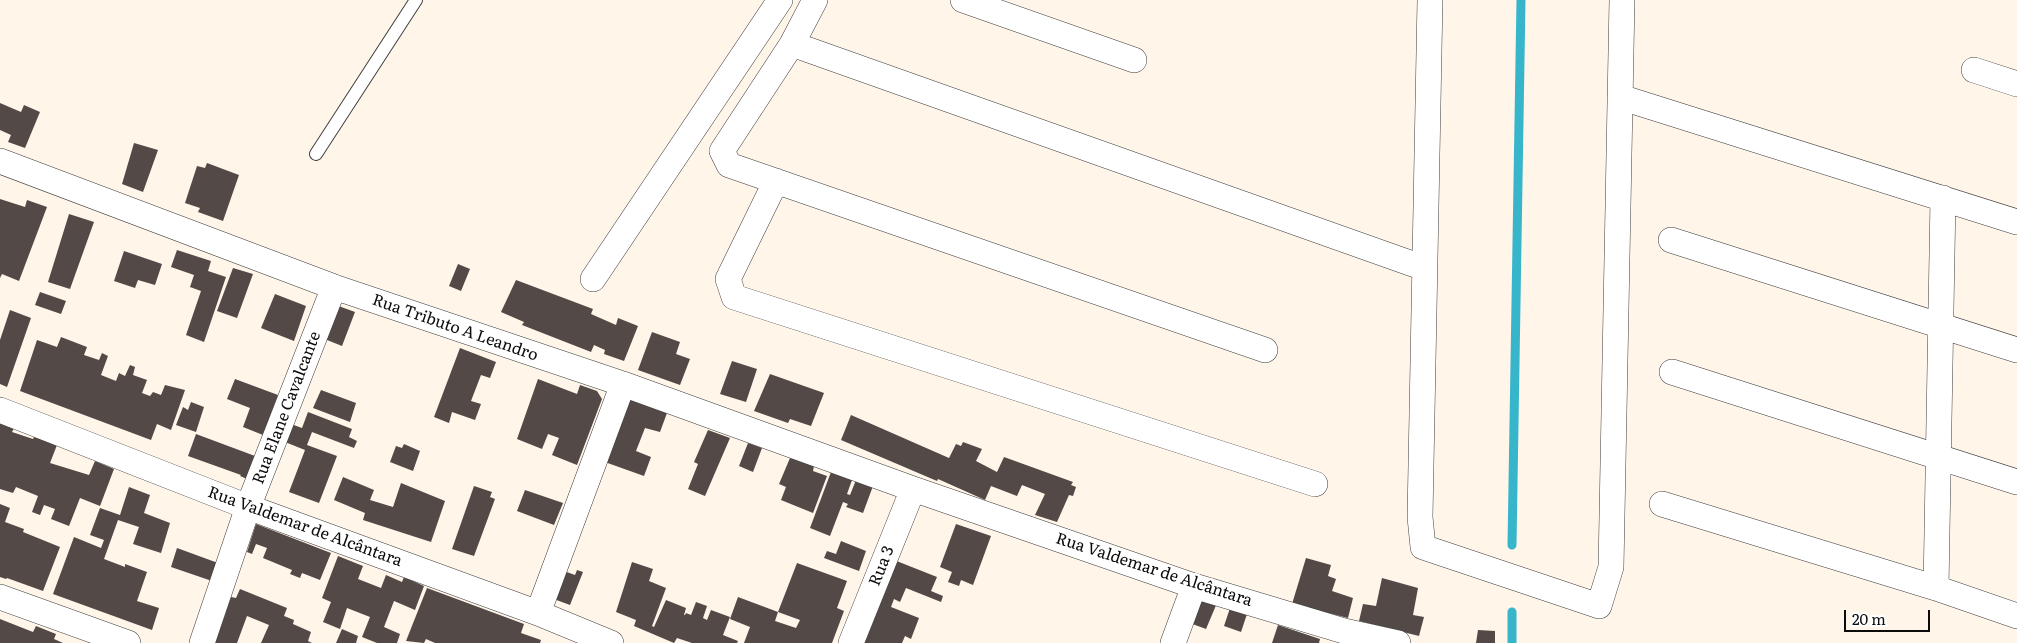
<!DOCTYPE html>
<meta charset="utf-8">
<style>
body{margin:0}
#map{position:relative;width:2017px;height:643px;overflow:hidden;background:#fff5e9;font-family:Literata,serif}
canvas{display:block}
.scale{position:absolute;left:1844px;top:610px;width:86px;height:22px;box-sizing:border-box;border:2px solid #0b0b0b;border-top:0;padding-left:6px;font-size:15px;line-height:18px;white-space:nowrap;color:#0b0b0b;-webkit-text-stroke:4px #fff;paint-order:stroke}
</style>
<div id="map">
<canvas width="2017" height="643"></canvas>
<div class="scale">20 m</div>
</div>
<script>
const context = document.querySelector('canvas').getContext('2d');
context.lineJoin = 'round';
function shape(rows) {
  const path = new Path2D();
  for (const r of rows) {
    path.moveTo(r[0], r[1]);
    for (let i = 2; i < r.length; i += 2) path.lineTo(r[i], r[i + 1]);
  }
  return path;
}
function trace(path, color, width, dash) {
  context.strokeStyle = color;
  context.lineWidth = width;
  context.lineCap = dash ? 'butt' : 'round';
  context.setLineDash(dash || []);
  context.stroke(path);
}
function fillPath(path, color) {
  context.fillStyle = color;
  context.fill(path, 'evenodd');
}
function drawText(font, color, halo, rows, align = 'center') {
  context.font = font + ' Literata,serif';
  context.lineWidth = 5;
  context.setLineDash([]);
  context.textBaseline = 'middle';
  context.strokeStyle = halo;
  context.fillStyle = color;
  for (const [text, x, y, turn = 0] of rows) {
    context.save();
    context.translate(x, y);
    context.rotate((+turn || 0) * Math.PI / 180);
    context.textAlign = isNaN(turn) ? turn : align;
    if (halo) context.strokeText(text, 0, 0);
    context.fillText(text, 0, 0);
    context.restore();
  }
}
trace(shape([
 [1512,545,1521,0],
 [1512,643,1512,612]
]), '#37b5cb', 9);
fillPath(shape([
 [0,103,21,112,24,105,40,112,25,148,8,142,11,135,0,130],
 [134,143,158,150,143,192,122,184],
 [207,163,239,175,223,221,198,212,200,208,185,203,197,166,205,168],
 [0,199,25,207,27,200,47,207,19,281,2,274,0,278],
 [69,214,94,222,70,289,48,282],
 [177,250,211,261,208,271,226,277,204,342,186,335,201,291,190,287,194,275,171,267],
 [124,251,162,264,155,285,138,280,135,288,114,281],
 [458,264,470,269,461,291,449,286],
 [233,268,253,274,237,318,217,311],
 [516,280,593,309,591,314,616,325,618,318,638,326,624,361,604,354,605,350,594,345,591,352,522,325,524,322,501,312],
 [40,292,66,301,61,314,35,305],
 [275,294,306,306,294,341,261,328],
 [333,304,355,312,342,346,322,338],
 [10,310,31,318,7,387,0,384,0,340],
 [652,332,680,342,676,354,690,359,680,385,638,370],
 [61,337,87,347,84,355,99,360,102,353,108,356,101,375,116,381,119,373,125,376,130,365,135,367,133,375,147,380,142,393,150,396,153,392,161,395,165,385,185,390,171,430,157,424,151,440,20,391,37,340,57,347],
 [460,348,496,362,490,378,481,375,471,401,481,404,475,420,452,412,449,423,434,417],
 [732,361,757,369,746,402,720,394],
 [770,374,824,393,811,426,790,419,788,423,754,411],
 [235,379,278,395,263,435,243,427,250,408,227,399],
 [538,379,577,394,580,385,597,391,602,399,577,465,552,455,559,438,548,434,542,449,517,439],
 [321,390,356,403,350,422,313,408],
 [625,398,667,413,660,432,645,428,636,451,651,457,644,476,602,461],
 [191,402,204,407,196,432,176,425,183,407,188,410],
 [308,412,352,429,349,437,357,441,354,448,312,432,307,445,337,456,319,503,289,492,305,450,285,442,291,424,302,428],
 [851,415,949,458,956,444,961,446,963,442,982,449,976,461,997,472,1004,457,1073,482,1071,485,1076,487,1073,496,1069,495,1057,522,1035,515,1045,494,1022,485,1017,496,991,486,985,500,938,479,937,481,841,440],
 [0,421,15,426,12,432,33,439,34,437,57,445,50,463,89,475,95,461,114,469,100,506,80,498,69,526,51,519,55,509,44,505,40,515,32,512,38,496,16,487,13,493,0,489],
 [708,430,730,438,705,496,688,489,698,464,694,462],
 [196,434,255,456,247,479,240,476,241,475,188,456],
 [748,443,762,448,753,472,739,466],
 [404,444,420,451,413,471,390,462,396,446,402,448],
 [790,458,814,466,813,471,827,476,813,513,781,500,786,487,779,484],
 [831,472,852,480,847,494,850,495,856,480,873,486,863,513,846,507,848,504,843,502,830,536,810,528],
 [343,477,374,490,370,500,393,507,401,483,445,501,431,542,363,520,365,513,334,500],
 [474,486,492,492,490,497,495,499,474,556,452,549],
 [129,487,150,495,144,513,170,523,161,553,133,544,139,527,118,520,104,559,125,567,125,564,147,572,137,601,159,608,152,630,53,594,74,537,101,548,104,540,90,535,100,508,120,515],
 [525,490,563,503,554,525,517,511],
 [0,504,10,508,5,522,24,529,23,532,60,547,43,591,7,578,6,579,0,577],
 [256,524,331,553,320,580,302,573,300,578,290,574,292,570,263,558,267,548,256,544,252,554,247,552],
 [956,524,991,536,973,585,961,580,959,586,948,582,952,572,940,567],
 [841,541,866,551,859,571,824,558,827,551,836,554],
 [177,548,218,563,212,581,171,567],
 [338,556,363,566,358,579,381,588,386,575,402,582,404,577,424,586,415,610,394,601,384,627,400,634,397,643,377,643,362,637,370,617,347,608,340,629,323,622,331,602,322,598],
 [889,558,937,577,931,591,943,596,941,602,906,588,900,602,894,599,891,607,919,618,911,639,905,636,902,643,860,643],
 [1306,558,1331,565,1328,576,1336,579,1332,591,1353,598,1348,618,1292,604],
 [632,562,653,569,649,581,666,588,652,626,654,627,666,600,686,608,684,615,685,615,686,613,691,615,696,602,707,606,703,618,707,620,711,610,730,617,723,635,738,641,737,643,692,643,677,638,674,643,634,626,636,620,616,612],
 [797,563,847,581,837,608,844,611,832,643,744,643,750,627,730,619,738,597,778,612],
 [778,612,800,620,796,628,775,621],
 [561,570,575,575,577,570,583,572,570,605,551,598],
 [1382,578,1418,588,1413,615,1424,617,1419,636,1359,621,1363,604,1376,606],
 [427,588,524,624,521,633,541,640,540,643,435,643,426,639,424,643,406,641],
 [240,589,287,608,284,616,294,620,293,624,311,632,308,641,312,643,261,643,269,625,247,616,237,643,215,643,231,597,236,598],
 [1199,596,1217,603,1206,629,1187,622],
 [1230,608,1247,614,1241,632,1224,626],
 [0,619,33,632,36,626,56,634,54,639,63,643,0,643],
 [1278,625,1320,639,1319,643,1272,643],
 [342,629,358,636,356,643,336,643],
 [1478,630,1495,631,1495,643,1476,643]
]), '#534947');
const service = shape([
 [316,154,416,0]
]);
const minor = shape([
 [815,0,792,44,722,151,729,165,1265,350],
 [963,0,1134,60],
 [1430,0,1420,517,1423,547,1599,606,1611,567,1622,0],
 [792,44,1424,268],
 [1974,70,2017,84],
 [1620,97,2017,222],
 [0,161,334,287,623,384,913,489,1194,586,1344,631,1398,643],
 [776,181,728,279,734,297,1315,484],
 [1671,240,2017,350],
 [593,279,780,0],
 [1672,372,2017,482],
 [0,410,248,507,538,613,611,643],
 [1662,504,1936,588,2017,616],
 [1936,588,1943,198],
 [0,597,128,643],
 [538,613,623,384],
 [202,643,248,507,334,287],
 [851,643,913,489],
 [1173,643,1194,586]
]);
trace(service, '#3e3e3e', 14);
trace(minor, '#3e3e3e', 26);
trace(service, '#fff', 12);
trace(minor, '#fff', 25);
drawText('16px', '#0b0b0b', '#fff', [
 ["Rua Tributo A Leandro",455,328,19],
 ["Rua Elane Cavalcante",287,408,-69],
 ["Rua Valdemar de Alcântara",305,527,20],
 ["Rua 3",882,566,-68],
 ["Rua Valdemar de Alcântara",1154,570,18]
]);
</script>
